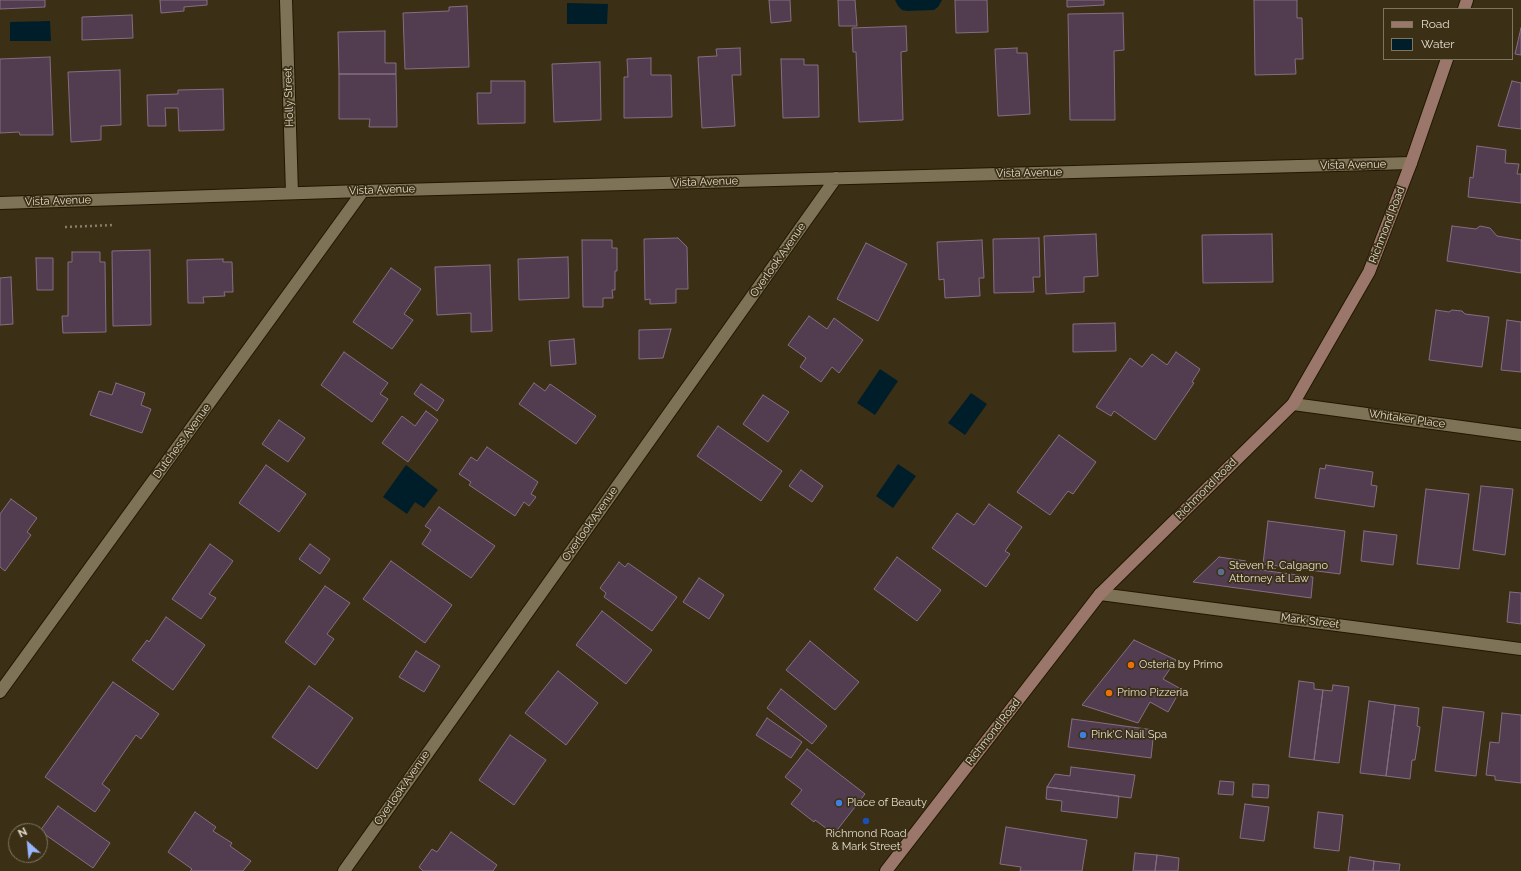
<!DOCTYPE html>
<style>
body{margin:0}
#map{position:relative;width:1521px;height:871px;overflow:hidden;background:#3b3016;font-family:Raleway,sans-serif}
canvas{display:block}
.legend{position:absolute;left:1383px;top:8px;width:130px;height:52px;box-sizing:border-box;background:#3b3016;border:1px solid #7e755f;margin:0;padding:5px 7px;list-style:none;font-size:12px;color:#e2dccc}
.legend li{display:flex;align-items:center;gap:8px;height:20px}
.legend b{width:20px;border:1px solid #7e755f}
.north{position:absolute;left:8px;top:823px;width:40px;height:40px;box-sizing:border-box;background:#3b3016;border:1px solid #7e755f;border-radius:50%;rotate:333deg;font-size:11px;font-weight:700;line-height:16px;text-align:center;color:#e2dccc}
.north::after{content:'';display:block;margin:auto;width:14px;height:18px;background:#98b6fd;clip-path:polygon(50% 0,100% 100%,50% 72%,0 100%)}
</style>
<div id="map">
<canvas width="1521" height="871"></canvas>
<ul class="legend">
<li><b style="height:5px;background:#9a776a"></b>Road</li>
<li><b style="height:11px;background:#001e2a"></b>Water</li>
</ul>
<div class="north">N</div>
</div>
<script>
const context = document.querySelector('canvas').getContext('2d');
context.lineJoin = 'round';
function fillPath(path, color) {
  context.fillStyle = color;
  context.fill(path, 'evenodd');
}
function shape(rows) {
  const path = new Path2D();
  for (const r of rows) {
    path.moveTo(r[0], r[1]);
    for (let i = 2; i < r.length; i += 2) path.lineTo(r[i], r[i + 1]);
  }
  return path;
}
function trace(path, color, width, dash) {
  context.strokeStyle = color;
  context.lineWidth = width;
  context.lineCap = dash ? 'butt' : 'round';
  context.setLineDash(dash || []);
  context.stroke(path);
}
function drawText(font, color, halo, rows, align = 'center') {
  context.font = font + ' Raleway,sans-serif';
  context.lineWidth = 3.5;
  context.setLineDash([]);
  context.textBaseline = 'middle';
  context.strokeStyle = halo;
  context.fillStyle = color;
  for (const [text, x, y, turn = 0] of rows) {
    context.save();
    context.translate(x, y);
    context.rotate((+turn || 0) * Math.PI / 180);
    context.textAlign = isNaN(turn) ? turn : align;
    if (halo) context.strokeText(text, 0, 0);
    context.fillText(text, 0, 0);
    context.restore();
  }
}
fillPath(shape([
 [895,0,942,0,938,7,934,10,907,11,902,10,898,6],
 [567,3,608,4,607,24,567,24],
 [50,21,51,41,10,41,10,22],
 [880,369,898,381,875,415,857,403],
 [971,393,987,404,965,435,948,423],
 [898,464,916,476,893,508,876,496],
 [406,465,438,490,424,508,415,502,407,514,383,497]
]), '#001e2a');
const building = shape([
 [0,0,45,0,45,7,0,9,0,0],
 [160,0,207,0,207,5,184,7,184,11,161,13,160,0],
 [769,0,790,0,791,21,771,23,769,0],
 [838,0,855,0,857,26,839,26,838,0],
 [955,0,987,0,988,32,956,33,955,0],
 [1067,0,1104,0,1104,5,1067,7,1067,0],
 [1254,0,1297,0,1297,18,1302,18,1303,59,1295,59,1296,74,1255,75,1254,0],
 [467,6,469,67,405,69,403,13,449,11,449,7,467,6],
 [1123,13,1124,50,1114,51,1115,120,1070,120,1068,14,1123,13],
 [132,15,133,38,82,40,82,17,132,15],
 [906,26,907,51,901,52,903,120,859,122,856,52,853,52,852,28,906,26],
 [1521,28,1521,55,1515,54,1521,28],
 [385,31,385,63,396,63,396,74,339,74,338,32,385,31],
 [740,48,741,75,732,75,735,126,702,128,698,57,717,56,716,49,740,48],
 [1017,48,1017,53,1027,53,1030,114,998,116,995,49,1017,48],
 [50,57,53,135,20,135,19,132,0,133,0,59,50,57],
 [651,58,651,75,671,75,672,117,624,118,624,77,628,77,627,59,651,58],
 [781,59,804,59,804,65,818,65,819,117,783,118,781,59],
 [600,62,601,120,554,122,552,64,600,62],
 [120,70,121,125,101,126,101,140,71,142,68,72,120,70],
 [339,74,396,74,397,127,369,127,370,119,339,119,339,74],
 [491,81,525,81,525,123,478,124,477,93,491,93,491,81],
 [1512,81,1521,83,1521,129,1498,126,1512,81],
 [223,89,224,130,179,131,178,108,165,108,166,126,148,126,147,95,178,94,178,90,223,89],
 [1477,146,1506,150,1505,163,1519,164,1517,174,1521,174,1521,203,1468,197,1470,177,1473,178,1477,146],
 [1452,226,1476,229,1480,226,1490,228,1497,236,1521,240,1521,273,1447,261,1452,226],
 [1096,234,1098,276,1084,277,1084,292,1046,294,1044,236,1096,234],
 [1272,234,1273,282,1203,283,1202,235,1272,234],
 [678,238,687,247,688,289,676,289,676,303,650,304,650,299,645,300,644,239,678,238],
 [1039,238,1040,277,1033,277,1034,292,994,293,993,239,1039,238],
 [582,240,612,240,612,248,617,248,617,271,615,271,615,290,612,290,613,298,603,298,603,307,583,307,582,240],
 [982,240,984,278,979,278,980,296,945,298,944,279,939,280,937,242,982,240],
 [866,243,907,264,878,321,837,299,866,243],
 [150,250,151,325,113,326,112,251,150,250],
 [72,252,100,252,100,262,105,262,106,332,63,333,62,316,68,316,68,262,72,262,72,252],
 [568,257,569,298,519,300,518,259,568,257],
 [36,258,53,258,53,290,37,290,36,258],
 [223,259,223,262,232,262,233,292,224,292,225,296,203,297,204,303,188,303,187,260,223,259],
 [490,265,492,331,471,332,471,313,437,315,435,267,490,265],
 [391,268,421,289,404,314,413,320,392,349,353,322,391,268],
 [11,277,13,324,0,325,0,278,11,277],
 [1436,310,1449,312,1452,310,1462,311,1465,314,1489,317,1482,367,1429,360,1436,310],
 [809,316,827,329,834,318,863,340,839,373,832,367,821,382,800,367,806,358,788,345,809,316],
 [1507,320,1521,322,1521,372,1501,370,1507,320],
 [1115,323,1116,351,1073,352,1073,324,1115,323],
 [671,329,663,358,639,359,639,330,671,329],
 [574,339,576,364,551,366,549,341,574,339],
 [344,352,388,383,380,394,388,399,372,422,321,385,344,352],
 [1176,352,1200,369,1192,382,1194,383,1155,440,1114,411,1111,416,1096,407,1130,358,1142,367,1152,354,1167,365,1176,352],
 [116,383,145,393,141,405,151,409,142,433,90,415,99,391,112,395,116,383],
 [534,383,545,391,550,384,596,416,576,444,519,404,534,383],
 [421,384,444,400,437,411,414,394,421,384],
 [763,395,789,412,768,442,743,424,763,395],
 [426,411,438,420,408,462,382,443,402,416,415,426,426,411],
 [279,420,305,438,288,462,262,444,279,420],
 [718,426,782,471,761,501,697,456,718,426],
 [1059,435,1096,462,1073,494,1068,491,1050,515,1017,492,1059,435],
 [487,447,538,482,531,494,536,497,529,506,524,502,515,516,469,485,471,482,459,474,471,457,477,461,487,447],
 [266,465,306,494,279,532,239,503,266,465],
 [1326,465,1373,472,1371,485,1377,486,1374,507,1315,498,1320,468,1325,469,1326,465],
 [801,470,823,486,812,502,789,486,801,470],
 [1481,486,1513,489,1505,555,1473,550,1481,486],
 [1426,489,1469,494,1459,569,1417,564,1426,489],
 [11,499,37,518,27,532,31,535,5,571,0,567,0,514,11,499],
 [989,504,1022,527,1005,551,1010,554,986,587,932,548,957,513,974,525,989,504],
 [439,507,495,546,471,578,422,544,431,530,425,526,439,507],
 [1268,521,1345,531,1340,574,1263,564,1268,521],
 [1364,531,1397,535,1393,565,1361,561,1364,531],
 [210,544,233,561,209,594,216,598,201,619,172,599,210,544],
 [310,544,330,559,320,574,299,559,310,544],
 [897,557,941,590,917,621,874,589,897,557],
 [1219,557,1246,561,1245,568,1313,577,1311,598,1193,582,1219,557],
 [391,561,452,605,425,643,363,599,391,561],
 [619,562,625,567,628,563,677,597,652,631,604,597,606,593,600,588,619,562],
 [699,578,724,595,709,619,683,602,699,578],
 [325,586,350,603,327,634,334,639,315,665,285,642,325,586],
 [1510,592,1521,593,1521,624,1507,622,1510,592],
 [602,611,652,650,626,684,576,645,602,611],
 [166,617,205,645,173,690,132,660,147,640,149,642,166,617],
 [1134,640,1176,660,1163,679,1181,689,1168,712,1150,702,1138,723,1082,705,1134,640],
 [810,641,859,682,835,710,786,670,810,641],
 [416,651,440,666,424,692,399,677,416,651],
 [558,671,598,703,566,745,525,713,558,671],
 [1299,681,1314,683,1314,689,1323,690,1314,760,1289,757,1299,681],
 [113,682,159,714,141,739,136,735,102,784,110,790,95,812,45,777,113,682],
 [1333,685,1349,687,1339,763,1314,760,1323,690,1332,691,1333,685],
 [309,686,353,718,317,769,272,737,309,686],
 [781,689,827,726,812,744,767,708,781,689],
 [1369,701,1395,705,1386,776,1360,773,1369,701],
 [1395,705,1419,708,1417,726,1420,727,1415,760,1412,760,1410,779,1386,776,1395,705],
 [1443,707,1484,712,1476,776,1435,771,1443,707],
 [1502,713,1521,715,1521,783,1495,780,1495,776,1486,775,1490,742,1499,743,1502,713],
 [767,718,802,742,791,758,756,735,767,718],
 [1072,719,1154,730,1151,758,1068,747,1072,719],
 [510,735,546,760,514,805,479,780,510,735],
 [807,749,865,794,834,834,815,820,814,822,791,804,802,790,785,777,807,749],
 [1071,767,1135,775,1131,798,1047,787,1055,774,1070,776,1071,767],
 [1220,781,1234,782,1233,795,1218,794,1220,781],
 [1253,784,1269,785,1268,798,1252,797,1253,784],
 [1047,787,1119,796,1117,818,1061,811,1062,801,1046,799,1047,787],
 [1245,804,1269,807,1264,841,1240,838,1245,804],
 [58,806,110,843,93,868,40,831,58,806],
 [195,812,216,827,213,831,232,843,230,846,251,861,243,871,190,871,192,869,168,852,195,812],
 [1318,812,1343,815,1339,851,1314,848,1318,812],
 [1006,827,1087,840,1082,871,1020,871,1021,867,1000,864,1006,827],
 [451,832,497,865,493,871,423,871,419,867,432,849,437,852,451,832],
 [1135,853,1157,855,1155,871,1133,871,1135,853],
 [1157,855,1179,858,1178,871,1155,871,1157,855],
 [1350,857,1374,861,1373,871,1348,871,1350,857],
 [1374,861,1400,864,1399,871,1373,871,1374,861]
]);
fillPath(building, '#523c4f');
trace(building, '#866d82', 1);
const street = shape([
 [286,0,292,193],
 [0,203,363,191,1411,163],
 [1293,404,1521,435],
 [1100,594,1521,649],
 [0,692,363,191],
 [344,871,836,178]
]);
const secondary = shape([
 [1464,9,1467,0],
 [886,871,1100,594,1293,404,1369,272,1411,163,1447,59]
]);
trace(street, '#221800', 14);
trace(secondary, '#221800', 14);
trace(shape([
 [65,227,115,225]
]), '#877e69', 2.5, [2, 3]);
trace(street, '#7f7357', 12);
trace(secondary, '#9a776a', 12);
for (const [x, y, r, color] of [
 [1221,572,4,"#5c6f8a"],
 [1131,665,4,"#e8710a"],
 [1109,693,4,"#e8710a"],
 [1083,735,4,"#3f7fe0"],
 [839,803,4,"#3f7fe0"],
 [866,821,4,"#1a4fb4"]
]) {
  const dot = new Path2D();
  dot.arc(x, y, r, 0, 2 * Math.PI);
  context.fillStyle = color;
  context.fill(dot);
  trace(dot, '#3b3016', 1.5);
}
drawText('11px', '#e2dccc', '#3b3016', [
 ["Holly Street",289,97,-92],
 ["Vista Avenue",1353,165,-1],
 ["Vista Avenue",1029,173,-1],
 ["Vista Avenue",705,182,-2],
 ["Vista Avenue",382,190,-2],
 ["Vista Avenue",58,201,-2],
 ["Richmond Road",1387,225,-69],
 ["Overlook Avenue",778,260,-55],
 ["Whitaker Place",1407,419,8],
 ["Dutchess Avenue",182,441,-54],
 ["Richmond Road",1206,489,-45],
 ["Overlook Avenue",590,524,-55],
 ["Mark Street",1310,621,7],
 ["Richmond Road",993,732,-52],
 ["Overlook Avenue",402,788,-55]
]);
drawText('11px', '#e2dccc', '#3b3016', [
 ["Steven R. Calgagno",1229,566],
 ["Attorney at Law",1229,579],
 ["Osteria by Primo",1139,665],
 ["Primo Pizzeria",1117,693],
 ["Pink'C Nail Spa",1091,735],
 ["Place of Beauty",847,803],
 ["Richmond Road",866,834,"center"],
 ["& Mark Street",866,847,"center"]
], 'left');
</script>
